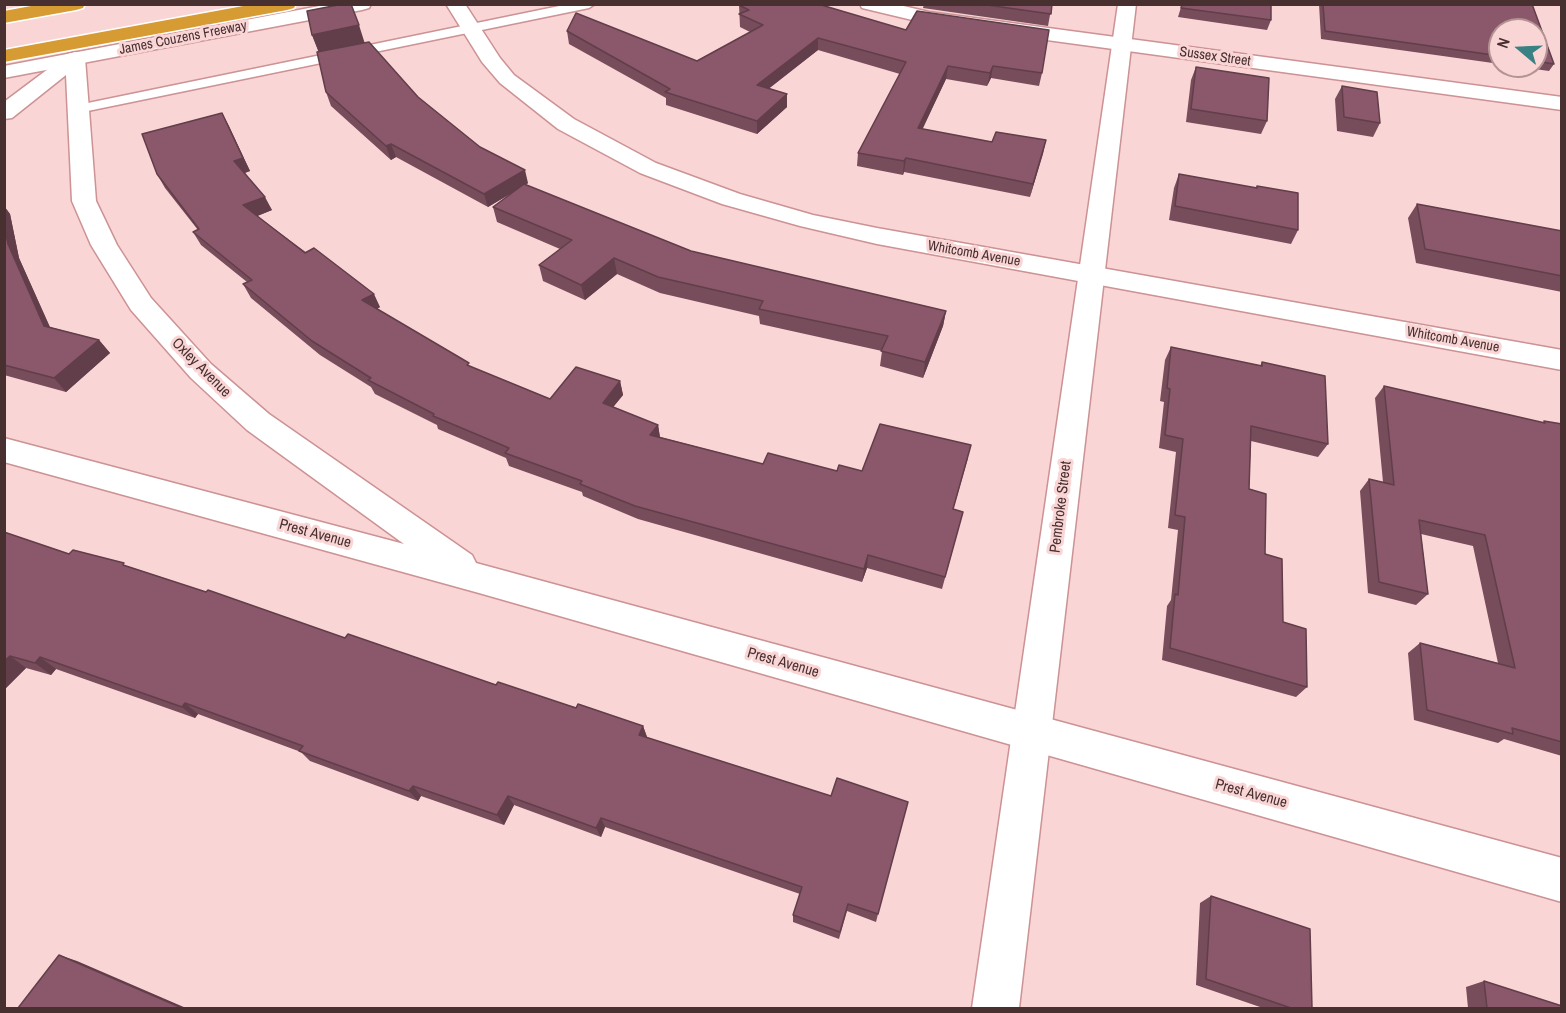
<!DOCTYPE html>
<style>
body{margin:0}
#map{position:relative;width:1566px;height:1013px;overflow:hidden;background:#fad5d5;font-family:"Archivo Narrow",sans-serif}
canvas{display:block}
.frame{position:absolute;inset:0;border:6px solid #483031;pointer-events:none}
.north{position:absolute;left:1488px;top:18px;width:60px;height:60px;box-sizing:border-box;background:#fad5d5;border:2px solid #b39393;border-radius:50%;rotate:289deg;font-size:16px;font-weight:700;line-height:24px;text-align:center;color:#483031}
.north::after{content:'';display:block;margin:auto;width:21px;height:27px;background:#398182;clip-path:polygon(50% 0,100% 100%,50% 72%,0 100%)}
</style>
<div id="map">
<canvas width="1566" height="1013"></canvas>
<div class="frame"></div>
<div class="north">N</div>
</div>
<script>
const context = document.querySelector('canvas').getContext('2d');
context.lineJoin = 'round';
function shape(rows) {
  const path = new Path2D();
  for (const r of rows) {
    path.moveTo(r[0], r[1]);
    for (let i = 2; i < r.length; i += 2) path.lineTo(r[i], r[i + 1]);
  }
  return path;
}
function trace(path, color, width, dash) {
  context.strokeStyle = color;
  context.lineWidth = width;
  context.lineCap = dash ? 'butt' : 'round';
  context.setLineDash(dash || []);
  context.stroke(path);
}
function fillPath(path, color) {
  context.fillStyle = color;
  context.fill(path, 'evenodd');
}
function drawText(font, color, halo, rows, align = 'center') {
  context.font = font + ' "Archivo Narrow",sans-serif';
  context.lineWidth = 6;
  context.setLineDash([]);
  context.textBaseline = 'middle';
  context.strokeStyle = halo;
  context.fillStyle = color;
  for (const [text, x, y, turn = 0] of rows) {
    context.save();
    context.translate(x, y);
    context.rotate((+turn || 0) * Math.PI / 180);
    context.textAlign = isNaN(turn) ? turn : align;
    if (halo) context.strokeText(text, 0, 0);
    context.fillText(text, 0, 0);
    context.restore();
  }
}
const lane = shape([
 [569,4,595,4,589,8,78,113,71,109,78,105,569,4]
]);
const street = shape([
 [446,4,465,4,500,58,514,75,574,119,656,163,740,194,813,215,877,228,1562,350,1562,370,877,244,800,226,722,204,640,173,558,129,500,83,482,62,446,4],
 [860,4,895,4,929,12,1562,97,1562,110,929,24,862,8,860,4],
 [75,52,82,54,85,58,96,201,117,245,151,298,211,364,269,414,472,555,476,563,1562,858,1562,902,479,593,4,462,4,438,404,544,247,430,191,378,131,310,91,245,72,201,66,75,12,118,4,119,4,102,68,54,75,52]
]);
const secondary = shape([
 [330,4,371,4,369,8,362,10,4,78,4,66,330,4],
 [1118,4,1136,4,1019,1008,972,1008,1118,4]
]);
const highway = shape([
 [42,4,85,4,83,8,76,10,4,23,4,11,42,4],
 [254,4,296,4,294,8,287,10,4,62,4,50,254,4]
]);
trace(lane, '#cc9294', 3);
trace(street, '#cc9294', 3);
trace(secondary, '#cc9294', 3);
trace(highway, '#fff', 3);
fillPath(lane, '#fff');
fillPath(street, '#fff');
fillPath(secondary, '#fff');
fillPath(highway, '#d69b33');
fillPath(shape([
 [924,4,1052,4,1048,26,923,8],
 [1182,4,1271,20,1267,30,1178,17],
 [1319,4,1532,4,1554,64,1549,71,1513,66,1536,66,1536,30,1500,30,1500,64,1321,39],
 [739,5,823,7,1042,73,1039,86,991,78,987,86,946,79,922,129,992,142,1046,140,1030,197,904,172,903,175,857,166,858,153,900,74,818,50,769,88,787,94,787,107,757,134,666,105,666,98,569,44,567,31,697,61,750,32,740,27],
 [312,35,365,42,418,97,480,147,528,183,526,185,691,251,946,311,943,326,923,378,880,366,882,351,760,324,759,316,660,293,617,274,585,300,543,281,539,265,560,249,497,222,493,207,512,193,488,207,396,157,391,160,331,106,326,92,319,52],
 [1196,67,1267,121,1261,134,1186,122,1191,80],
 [1342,86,1380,123,1373,137,1337,131,1335,99],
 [222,113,250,171,245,173,272,210,257,216,380,307,377,309,470,367,550,399,620,381,623,395,613,407,658,425,660,437,763,464,837,471,862,471,968,458,953,510,963,512,942,589,867,568,862,582,638,519,583,496,582,492,509,466,506,458,438,429,437,425,375,394,371,387,320,355,251,298,243,284,247,282,201,245,193,232,198,230,165,188,157,174],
 [1179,174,1256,188,1257,186,1298,230,1291,244,1169,220,1174,188],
 [1417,204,1562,231,1562,292,1416,263,1408,218],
 [4,206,10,214,19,258,50,327,99,340,110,353,66,392,4,375],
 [1171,347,1260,366,1262,362,1328,444,1318,457,1251,441,1249,489,1283,622,1307,687,1296,697,1162,660,1167,606,1171,600,1178,530,1168,528,1176,452,1159,448,1164,402,1160,401,1165,360],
 [1384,386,1543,423,1544,421,1562,424,1562,756,1504,739,1498,743,1414,720,1408,653,1420,643,1498,663,1473,546,1421,534,1428,594,1416,605,1368,593,1360,491,1369,479,1383,482,1375,398],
 [4,531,7,533,69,554,127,566,345,638,496,685,643,726,647,737,878,914,876,922,847,911,839,939,793,922,793,915,800,894,605,827,601,837,514,805,504,825,421,796,418,801,310,761,301,752,198,714,195,718,56,669,51,675,26,668,4,690],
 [1211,896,1312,1008,1263,1008,1196,985,1200,903],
 [1484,981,1562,1008,1468,1008,1466,987]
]), '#774c5b');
fillPath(shape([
 [359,25,365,44,319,53,312,35],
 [818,38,818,50,757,98,757,85],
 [948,66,946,79,917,141,918,128],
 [993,66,991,78,987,86,990,73],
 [787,94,787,107,757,134,757,121],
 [222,113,229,126,250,171,241,174,234,161],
 [1046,140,1043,154,1030,197,1033,184],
 [391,144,396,157,391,160,386,146],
 [906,158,904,172,903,175,904,161],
 [525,170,528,183,488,207,484,194],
 [265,197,272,210,250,219,243,205],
 [4,206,10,214,19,258,55,339,44,326,8,244,4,225],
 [614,258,617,274,585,300,581,285],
 [374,294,380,307,368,314,362,300],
 [946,311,943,326,923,378,925,362],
 [99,340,110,353,66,392,54,378],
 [620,381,623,395,606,416,603,403],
 [658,425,660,438,650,435],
 [868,555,867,568,862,582,864,569],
 [10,656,26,668,4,690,4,661],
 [40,657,56,669,51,675,35,663],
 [185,703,198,714,195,718,182,707],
 [643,726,647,737,639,735],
 [413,786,421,796,418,801,409,791],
 [508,796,514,805,504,825,497,815],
 [601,818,605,827,601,837,596,828],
 [59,955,77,961,186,1008,182,1008]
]), '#613e4a');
const building = shape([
 [343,4,351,4,359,25,312,35,307,11,343,4],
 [741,4,818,4,906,30,917,11,1049,30,1042,73,993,66,990,73,948,66,918,128,992,142,996,132,1046,140,1033,184,906,158,904,161,858,153,906,62,818,38,757,85,787,94,757,121,665,92,670,89,567,31,576,13,697,61,763,25,739,14,749,10,739,5,741,4],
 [980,4,1052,4,1051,14,980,4],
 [1182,4,1271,4,1271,20,1181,8,1182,4],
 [1323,4,1532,4,1554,64,1536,61,1536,30,1500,30,1500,56,1325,31,1323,4],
 [369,42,418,97,480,147,525,170,484,194,391,144,386,146,326,92,317,52,369,42],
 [1196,67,1269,78,1267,121,1191,109,1196,67],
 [1342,86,1377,92,1380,123,1344,117,1342,86],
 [222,113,243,158,234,161,265,197,243,205,305,253,314,248,374,294,362,300,469,363,467,365,550,399,576,367,620,381,603,403,658,425,650,435,763,464,768,453,837,471,839,465,862,471,880,424,971,445,953,509,963,512,945,577,868,555,864,569,635,506,580,484,582,481,505,453,509,448,433,416,434,414,368,380,371,378,312,341,243,284,252,280,193,232,199,229,157,174,142,134,222,113],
 [1179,174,1257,188,1257,186,1298,193,1298,230,1175,206,1179,174],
 [524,184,691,251,946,311,925,362,881,351,888,336,759,309,763,301,658,277,614,258,581,285,539,265,572,240,493,207,524,184],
 [1417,204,1562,231,1562,276,1425,249,1417,204],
 [4,225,8,244,44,326,99,340,54,378,4,365,4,225],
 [1171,347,1262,366,1262,362,1325,376,1328,444,1251,426,1249,489,1266,494,1265,554,1282,559,1283,622,1306,629,1307,687,1170,648,1175,594,1178,595,1185,517,1175,515,1183,439,1165,435,1170,389,1167,388,1171,347],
 [1384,386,1545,423,1544,421,1562,424,1562,742,1512,728,1513,734,1427,710,1420,643,1515,668,1485,535,1419,520,1428,594,1379,582,1369,479,1394,485,1384,386],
 [4,532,69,554,73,550,124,563,123,565,206,592,208,590,345,638,348,634,496,685,498,682,576,708,578,704,643,726,639,735,831,796,837,778,908,802,878,914,848,904,840,932,793,915,802,887,601,818,596,828,508,796,497,815,413,786,409,791,299,751,303,746,185,703,182,707,40,657,35,663,10,656,4,661,4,532],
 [1211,896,1310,929,1312,1008,1291,1008,1206,979,1211,896],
 [59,955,182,1008,18,1008,59,955],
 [1484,981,1562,1006,1562,1008,1487,1008,1484,981]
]);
fillPath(building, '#8a586a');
trace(building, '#613e4a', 1.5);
drawText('14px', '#483031', '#fad5d5', [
 ["James Couzens Freeway",183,38,-11],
 ["Sussex Street",1215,57,8],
 ["Whitcomb Avenue",974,254,10],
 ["Whitcomb Avenue",1453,340,10]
]);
drawText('15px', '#483031', '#fad5d5', [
 ["Oxley Avenue",201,368,45],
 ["Pembroke Street",1061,507,-83],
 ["Prest Avenue",315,534,15],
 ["Prest Avenue",783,663,16],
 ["Prest Avenue",1251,794,15]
]);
</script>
